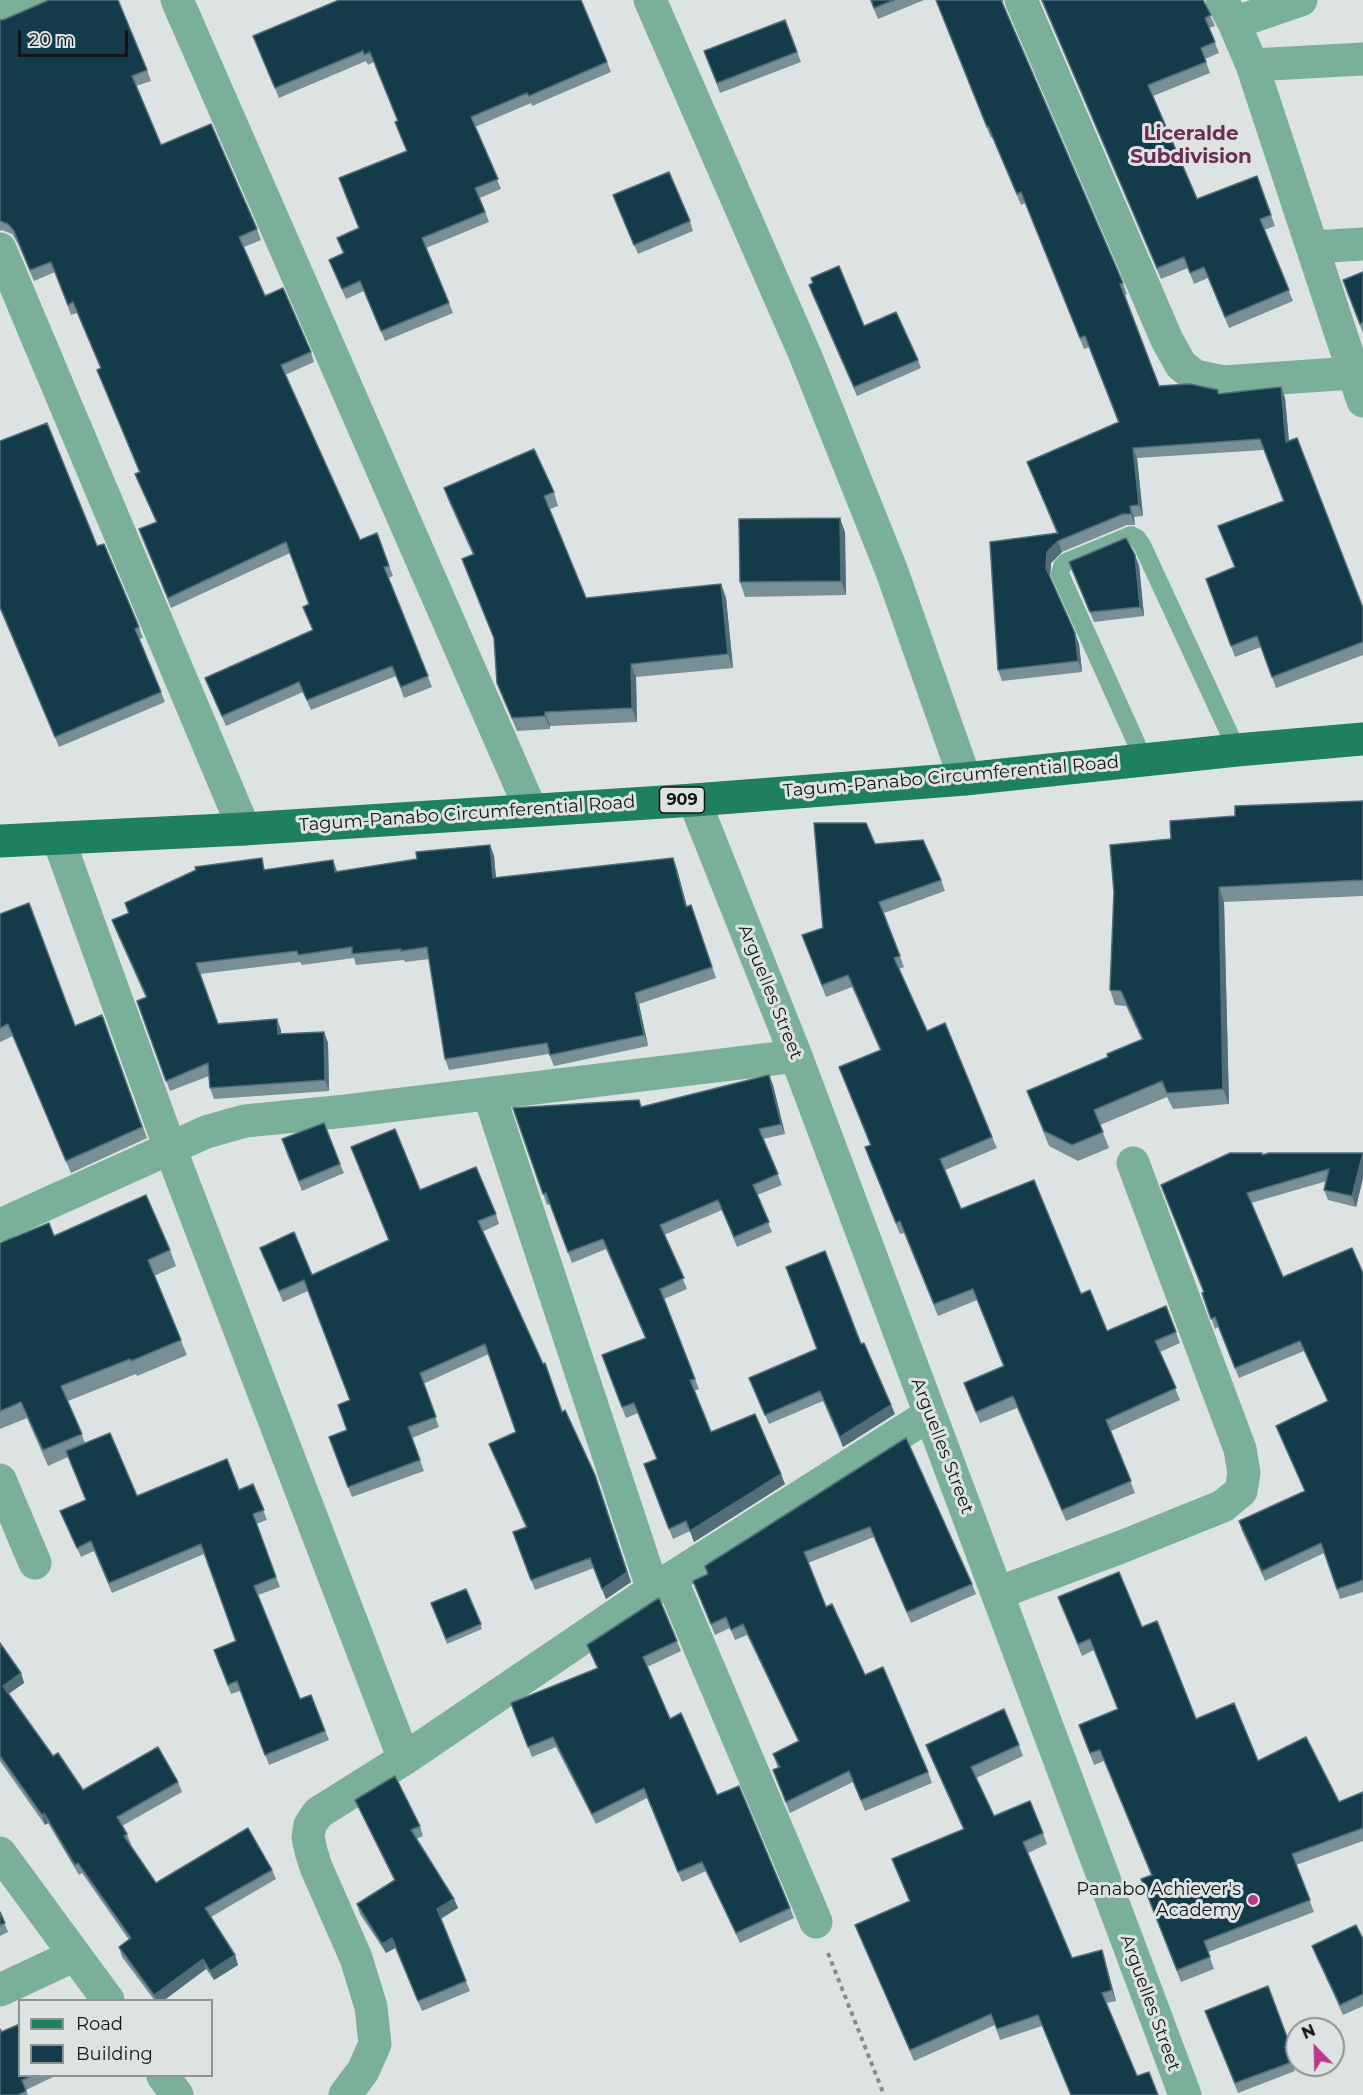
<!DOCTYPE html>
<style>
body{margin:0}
#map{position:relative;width:1363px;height:2095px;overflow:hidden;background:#dde3e3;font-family:Montserrat,sans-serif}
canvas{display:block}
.legend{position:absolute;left:18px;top:1999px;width:195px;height:78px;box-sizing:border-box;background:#dde3e3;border:2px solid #8c9191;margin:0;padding:8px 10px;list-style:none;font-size:18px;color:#131515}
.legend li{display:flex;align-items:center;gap:12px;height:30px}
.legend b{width:30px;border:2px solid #8c9191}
.north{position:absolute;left:1285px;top:2017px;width:60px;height:60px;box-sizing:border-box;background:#dde3e3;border:2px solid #8c9191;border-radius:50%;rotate:337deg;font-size:16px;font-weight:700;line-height:24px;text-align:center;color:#131515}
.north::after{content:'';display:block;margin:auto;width:21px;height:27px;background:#b73988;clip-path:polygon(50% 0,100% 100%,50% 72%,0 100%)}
.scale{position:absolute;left:18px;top:30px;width:110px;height:27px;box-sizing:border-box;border:3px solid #131515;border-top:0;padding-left:8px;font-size:18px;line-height:21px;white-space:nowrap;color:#131515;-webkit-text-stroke:4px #dde3e3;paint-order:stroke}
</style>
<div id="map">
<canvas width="1363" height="2095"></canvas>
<ul class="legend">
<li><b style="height:8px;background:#1f7f61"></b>Road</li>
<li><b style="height:16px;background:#143b4a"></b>Building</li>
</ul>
<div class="north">N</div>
<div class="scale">20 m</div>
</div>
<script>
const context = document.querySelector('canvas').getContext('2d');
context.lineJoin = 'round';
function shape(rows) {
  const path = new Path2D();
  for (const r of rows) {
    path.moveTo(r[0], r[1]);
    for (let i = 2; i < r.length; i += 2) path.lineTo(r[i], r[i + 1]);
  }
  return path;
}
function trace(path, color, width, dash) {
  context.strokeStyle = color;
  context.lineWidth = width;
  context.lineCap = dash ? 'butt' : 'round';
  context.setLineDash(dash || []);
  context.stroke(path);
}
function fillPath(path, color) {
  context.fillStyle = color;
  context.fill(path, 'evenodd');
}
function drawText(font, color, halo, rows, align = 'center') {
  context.font = font + ' Montserrat,sans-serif';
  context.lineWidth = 6;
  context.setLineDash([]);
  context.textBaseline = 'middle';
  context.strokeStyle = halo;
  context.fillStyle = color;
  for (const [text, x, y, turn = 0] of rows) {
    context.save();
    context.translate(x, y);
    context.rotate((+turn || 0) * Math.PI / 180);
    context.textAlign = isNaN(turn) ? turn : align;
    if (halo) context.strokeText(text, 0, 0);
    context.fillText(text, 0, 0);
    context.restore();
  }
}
trace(shape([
 [828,1953,884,2095]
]), '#888c8c', 4, [4.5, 4.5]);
trace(shape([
 [1144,760,1060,574,1062,566,1066,562,1131,535,1137,538,1142,545,1237,750]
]), '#7ab099', 18);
trace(shape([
 [177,0,531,810],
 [650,0,806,357,891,569,965,779],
 [1021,0,1167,340,1181,365,1195,376,1223,382,1352,373],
 [1222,0,1234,23,1252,65,1363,401],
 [0,13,31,0],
 [1234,23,1301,0],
 [1252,65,1363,59],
 [1312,247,1363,244],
 [0,249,244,829],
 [58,838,170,1148,404,1759],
 [489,1094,653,1590],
 [0,1225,206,1132,245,1121,346,1111,796,1056],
 [0,1480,35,1563],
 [671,1579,816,1922],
 [998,1593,1121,1547,1223,1506,1241,1491,1244,1473,1240,1449,1133,1163],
 [0,1853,108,2000],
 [0,1990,75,1955],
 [163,2076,177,2095],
 [345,2095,363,2071,375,2044,371,2007,356,1958,316,1867,311,1851,308,1837,310,1825,318,1813,404,1759,653,1590,929,1415]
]), '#7ab099', 33);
trace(shape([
 [694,800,796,1056,1185,2095]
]), '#7ab099', 33);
trace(shape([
 [0,841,244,829,694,800,965,779,1237,750,1363,739]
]), '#1f7f61', 33);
fillPath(shape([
 [870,0,924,0,878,19],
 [936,0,1003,0,1003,5,1123,283,1127,294,1125,295,1159,386,1219,394,1281,387,1285,398,1289,441,1363,608,1363,655,1276,688,1261,647,1235,657,1206,579,1234,567,1283,501,1264,450,1137,458,1143,516,1134,517,1135,525,1127,525,1062,552,1051,563,1050,577,1079,644,1082,672,1002,681,998,670,1057,534,1027,462,1118,422,1089,347,1084,349,1025,203,1021,205,992,137,991,138],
 [1041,0,1203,0,1215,26,1209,28,1219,53,1205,59,1210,73,1153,96,1197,199,1257,176,1275,226,1264,230,1293,301,1229,328,1208,278,1194,284,1188,268,1161,279],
 [0,20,147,70,151,81,136,86,161,145,257,229,261,240,244,247,265,296,311,352,314,362,285,375,360,540,377,533,393,576,388,578,432,687,404,698,396,676,311,710,303,692,226,726,205,678,313,630,309,604,290,553,171,608,139,529,156,522,135,474,139,472,97,370,101,369,77,313,71,315,55,272,34,281,17,242,12,234,2,230,0,231],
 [785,20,801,62,720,93,704,51],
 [253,36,607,62,611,72,532,106,531,103,475,127,501,189,480,198,489,222,426,248,453,313,385,341,364,291,346,299,329,260,343,254,337,238,358,229,407,151,395,122,398,121,374,62,368,65,366,61,279,98],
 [613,195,690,221,693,231,638,254],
 [1363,272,1363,333,1346,290],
 [813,283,864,326,918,360,921,368,857,396,812,294,809,285],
 [0,441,97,546,139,627,143,638,139,639,165,702,59,747,0,609],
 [444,488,554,492,558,506,550,509,586,598,721,584,726,598,733,668,636,677,637,722,550,726,550,729,517,731,497,683,495,640,462,559,473,555,449,502],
 [845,532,846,595,745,597,740,582],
 [1069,562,1139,565,1144,616,1094,622],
 [1363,801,1363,896,1224,902,1229,1104,1173,1109,1167,1097,1100,1125,1109,1148,1078,1161,1049,1146,1027,1091,1108,1057,1142,1040,1126,1006,1115,1005,1110,990,1114,892,1171,839,1235,816],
 [875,844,941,880,945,891,884,913,904,967,899,969,927,1031,992,1137,997,1148,945,1170,961,1209,1081,1294,1107,1331,1166,1306,1180,1343,1160,1352,1180,1400,1111,1431,1135,1493,1066,1521,1017,1408,980,1423,964,1383,1003,1366,977,1300,938,1316,904,1233,900,1234,869,1159,865,1147,870,1145,839,1067,880,1050,852,987,826,997,802,935,823,928],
 [490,845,494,856,496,878,677,869,687,907,691,905,716,978,639,1004,648,1046,554,1066,549,1054,449,1070,445,1059,429,959,405,962,404,960,356,965,354,958,302,965,300,962,200,974,218,1023,277,1019,281,1034,324,1032,328,1043,329,1091,214,1099,210,1088,209,1076,170,1091,137,1001,146,998,116,931,112,920,128,913,125,903,196,870,266,869,337,872,417,859],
 [0,914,75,1026,102,1015,147,1138,71,1173,13,1036,0,1042],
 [769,1075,773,1085,785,1134,763,1139,782,1185,757,1195,772,1232,737,1247,722,1210,664,1235,687,1289,664,1299,699,1389,694,1391,711,1432,785,1484,694,1542,690,1531,673,1539,644,1464,657,1459,638,1413,626,1418,602,1355,645,1338,606,1249,572,1263,550,1204,547,1205,513,1108,641,1107],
 [351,1147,420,1190,496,1214,499,1224,482,1232,562,1412,631,1582,606,1599,594,1568,535,1590,513,1532,526,1528,489,1444,516,1432,489,1354,423,1384,439,1427,412,1438,424,1471,352,1497,329,1437,347,1430,350,1400,308,1291,283,1302,260,1248,312,1275,389,1240],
 [285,1149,340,1164,344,1173,302,1191],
 [1363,1153,1363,1178,1356,1207,1328,1200,1324,1190,1327,1181,1251,1203,1283,1277,1363,1273,1363,1592,1340,1599,1324,1553,1265,1581,1242,1531,1239,1521,1305,1491,1276,1426,1328,1401,1304,1351,1239,1378,1218,1327,1215,1329,1202,1293,1203,1292,1262,1155],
 [54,1236,170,1250,176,1266,154,1276,187,1355,137,1376,136,1374,68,1401,85,1443,137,1496,239,1490,253,1484,267,1520,256,1524,280,1587,258,1595,300,1699,311,1695,329,1740,269,1765,240,1691,231,1694,214,1650,236,1641,204,1554,112,1593,94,1551,81,1557,60,1511,86,1500,68,1457,48,1466,27,1418,0,1429,0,1243],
 [861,1344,891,1405,895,1414,843,1447,823,1401,769,1424,749,1378],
 [906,1438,972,1584,976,1594,911,1623,874,1537,808,1563,826,1607,865,1675,928,1772,932,1783,865,1811,853,1782,790,1813,773,1770,778,1768,773,1754,798,1741,747,1635,735,1640,730,1628,715,1635,693,1581,708,1574],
 [466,1589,482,1629,447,1644,431,1603],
 [1058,1597,1142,1627,1196,1719,1258,1761,1339,1802,1363,1792,1363,1841,1296,1865,1314,1912,1208,1952,1214,1969,1181,1982,1145,1891,1151,1875,1104,1761,1094,1765,1079,1725,1118,1710,1094,1650,1082,1656],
 [677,1641,681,1651,647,1667,670,1719,717,1795,790,1908,794,1918,740,1943,706,1871,682,1882,647,1798,596,1824,556,1747,532,1757,511,1703,597,1668,587,1645],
 [0,1643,21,1673,24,1683,9,1694,53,1756,83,1790,178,1782,182,1792,122,1826,127,1834,131,1844,130,1845,156,1883,272,1870,276,1879,211,1917,235,1955,238,1965,214,1980,206,1969,163,2001,155,2001,122,1957,119,1947,129,1940,82,1873,79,1875,48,1823,45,1825,0,1761],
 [926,1745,1019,1745,1023,1756,976,1778,994,1816,1043,1833,1047,1844,1028,1853,1072,1958,1102,1950,1105,1961,1116,2001,1106,2003,1137,2076,1158,2095,1042,2026,1000,2040,995,2025,914,2061,855,1925,909,1901,892,1859,963,1829,930,1756],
 [355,1800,420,1826,423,1836,416,1839,454,1899,458,1908,441,1919,470,1991,422,2011,395,1948,386,1953,360,1914,357,1904,394,1880,359,1809],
 [0,1912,8,1932,0,1936],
 [1363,1939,1363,2006,1343,2015,1316,1956,1312,1946],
 [1268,1986,1294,2055,1289,2056,1295,2071,1238,2093,1209,2021],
 [20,2076,55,2076,26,2090,28,2095,0,2095]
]), '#788f96');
fillPath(shape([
 [1281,387,1285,398,1290,453,1286,442],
 [1133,448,1137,458,1143,516,1139,505],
 [1130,506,1134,517,1135,525,1131,514],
 [840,518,845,532,846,595,841,581],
 [1058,541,1062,552,1051,563,1050,579,1046,568,1047,552],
 [1135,555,1139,565,1144,616,1140,607],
 [721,584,726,598,733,668,728,654],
 [1075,633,1079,644,1082,672,1078,661],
 [631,664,636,677,637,722,632,708],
 [545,712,550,726,550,729,545,716],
 [490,845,494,856,497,889,493,878],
 [673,858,677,869,690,918,686,907],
 [333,860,337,871,339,883,335,872],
 [1219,887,1224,902,1229,1104,1223,1089],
 [635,993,639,1004,648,1046,644,1035],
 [277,1019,281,1030,282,1045,278,1034],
 [324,1032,328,1043,329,1091,325,1080],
 [769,1075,773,1085,785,1134,781,1124],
 [1363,1153,1363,1178,1356,1207,1352,1196],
 [891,1405,895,1414,843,1447,840,1437],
 [781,1474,785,1484,694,1542,690,1531],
 [599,1486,631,1582,606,1599,602,1589],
 [21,1673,24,1683,6,1695,3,1686],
 [44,1813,48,1823,45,1825,42,1815],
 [454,1899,458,1908,440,1919,437,1909],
 [392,1938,395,1948,386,1953,382,1944],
 [1102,1950,1105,1961,1116,2001,1112,1990],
 [235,1955,238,1965,214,1980,210,1971],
 [203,1959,206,1969,163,2001,156,2001,154,1995]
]), '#506d78');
const building = shape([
 [49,0,118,0,147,70,132,76,161,145,211,124,257,229,239,237,265,296,283,288,311,352,281,365,360,540,377,533,389,566,384,567,428,676,401,687,392,666,307,700,299,682,222,716,205,678,313,630,303,607,309,604,286,542,168,598,139,529,157,522,135,474,140,472,97,370,101,368,73,302,68,305,51,262,30,270,14,231,8,224,0,221,0,20,3,20,49,0],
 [339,0,581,0,607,62,529,96,527,93,471,117,498,179,475,188,485,212,422,238,449,303,381,331,360,281,342,289,329,260,344,253,337,238,359,228,339,178,407,151,395,122,398,121,370,52,364,55,363,51,275,88,253,36,339,0],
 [871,0,894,0,874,8,871,0],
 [936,0,1001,0,1123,283,1120,284,1159,386,1190,384,1218,390,1218,394,1281,387,1286,442,1297,438,1363,608,1363,642,1272,677,1257,636,1231,646,1206,579,1235,567,1218,526,1284,501,1260,439,1133,448,1139,505,1130,506,1131,514,1123,514,1058,541,1047,552,1046,568,1075,633,1078,661,998,670,990,542,1058,533,1027,462,1119,422,1085,336,1080,338,1021,192,1017,194,988,126,987,127,936,0],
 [1042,0,1203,0,1211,15,1205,18,1215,42,1201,48,1206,62,1148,85,1197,199,1257,176,1271,215,1260,219,1289,290,1225,317,1204,267,1190,273,1184,257,1157,268,1042,0],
 [785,20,797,52,717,83,704,51,785,20],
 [669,172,690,221,634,245,613,195,669,172],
 [839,266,864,326,896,312,918,360,854,387,809,285,813,283,811,278,839,266],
 [1363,272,1363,322,1360,324,1343,280,1363,272],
 [47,423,97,546,104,544,139,627,135,629,161,692,55,737,0,607,0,441,47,423],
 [534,449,554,492,544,496,586,598,721,584,728,654,631,664,632,708,545,712,545,716,512,718,497,683,494,638,462,559,474,554,444,488,534,449],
 [840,518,841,581,740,582,739,519,840,518],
 [1126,538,1135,555,1140,607,1090,612,1069,562,1126,538],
 [1363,801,1363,880,1219,887,1223,1089,1167,1093,1162,1081,1094,1110,1103,1132,1072,1145,1044,1131,1027,1091,1108,1057,1107,1054,1143,1039,1121,991,1110,990,1114,892,1110,845,1171,839,1170,821,1235,816,1235,806,1363,801],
 [814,823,866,823,875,844,923,840,941,880,879,902,900,956,894,958,927,1031,945,1023,992,1137,940,1159,961,1209,1034,1180,1081,1294,1090,1290,1107,1331,1166,1306,1176,1332,1155,1341,1176,1388,1106,1420,1131,1481,1062,1510,1013,1396,976,1412,964,1383,1004,1366,973,1289,934,1304,900,1221,896,1223,865,1147,871,1145,839,1067,881,1050,848,975,822,985,802,935,823,928,814,823],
 [490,845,493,878,673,858,686,907,691,905,712,967,635,993,644,1035,550,1055,547,1043,445,1059,427,947,401,951,401,949,352,954,352,947,298,955,297,951,196,963,218,1024,277,1019,278,1034,324,1032,325,1080,210,1088,208,1063,166,1081,137,1001,147,997,112,920,129,913,125,903,196,870,195,867,262,858,264,870,333,860,335,872,417,859,416,852,490,845],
 [29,903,75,1026,102,1015,142,1127,66,1161,8,1024,0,1028,0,914,29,903],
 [769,1075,781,1124,759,1129,778,1174,753,1185,769,1222,734,1237,718,1200,660,1225,684,1278,660,1289,695,1379,690,1380,711,1432,755,1414,781,1474,690,1531,686,1521,669,1529,644,1464,657,1459,634,1403,622,1407,602,1355,646,1338,603,1239,568,1252,546,1193,543,1194,513,1108,639,1100,641,1107,769,1075],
 [324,1123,340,1164,299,1181,282,1139,324,1123],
 [395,1129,420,1190,476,1167,496,1214,478,1221,543,1364,545,1363,562,1412,565,1410,595,1475,627,1572,602,1589,590,1558,531,1580,513,1532,527,1527,489,1444,516,1432,485,1344,420,1373,436,1417,408,1427,420,1460,348,1487,329,1437,347,1430,338,1405,350,1400,304,1280,279,1291,260,1248,294,1232,312,1275,389,1240,351,1147,395,1129],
 [1230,1153,1262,1153,1262,1155,1269,1153,1363,1153,1352,1196,1324,1190,1329,1169,1247,1193,1283,1277,1352,1248,1363,1273,1363,1580,1337,1589,1321,1543,1262,1571,1239,1521,1305,1491,1276,1426,1328,1401,1300,1341,1235,1368,1215,1317,1211,1319,1202,1293,1204,1292,1161,1185,1230,1153],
 [146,1195,170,1250,148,1260,181,1340,131,1361,130,1359,61,1386,82,1434,43,1450,21,1402,0,1411,0,1243,49,1223,54,1236,146,1195],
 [825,1251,861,1344,864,1343,891,1405,840,1437,820,1391,765,1415,749,1378,817,1349,786,1267,825,1251],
 [110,1433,137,1496,227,1459,239,1490,253,1484,264,1510,253,1514,276,1577,254,1586,300,1699,311,1695,325,1731,265,1755,237,1681,228,1685,214,1650,236,1641,201,1544,109,1583,91,1541,77,1548,60,1511,86,1500,66,1451,110,1433],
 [906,1438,972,1584,907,1612,870,1527,804,1552,826,1607,832,1604,865,1675,883,1667,928,1772,861,1800,849,1771,786,1802,773,1770,780,1767,773,1754,799,1741,743,1624,731,1630,726,1617,711,1624,693,1581,708,1574,705,1566,906,1438],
 [1119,1572,1142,1627,1157,1621,1196,1719,1234,1703,1258,1761,1306,1737,1339,1802,1363,1792,1363,1828,1292,1854,1310,1900,1204,1941,1210,1957,1177,1970,1141,1879,1152,1875,1100,1750,1090,1753,1079,1725,1118,1709,1090,1639,1078,1644,1058,1597,1119,1572],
 [466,1589,481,1624,446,1639,431,1603,466,1589],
 [659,1598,677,1641,643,1657,670,1719,681,1713,717,1795,739,1786,790,1908,736,1933,702,1862,678,1872,644,1788,592,1814,553,1737,528,1747,511,1703,598,1668,587,1645,659,1598],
 [0,1643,21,1673,3,1686,53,1756,58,1753,83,1790,158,1747,178,1782,117,1817,127,1834,124,1836,156,1883,248,1828,272,1870,205,1908,235,1955,210,1971,203,1959,154,1995,119,1947,131,1938,78,1863,75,1865,44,1813,42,1815,0,1756,0,1643],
 [1004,1709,1019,1745,971,1767,994,1816,1030,1801,1043,1833,1023,1842,1072,1958,1102,1950,1112,1990,1102,1993,1137,2076,1149,2072,1158,2095,1071,2095,1038,2015,997,2029,991,2014,910,2050,855,1925,910,1901,892,1859,964,1829,926,1745,1004,1709],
 [395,1776,420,1826,411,1830,454,1899,437,1909,466,1981,418,2001,392,1938,382,1944,357,1904,395,1880,355,1800,395,1776],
 [0,1912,5,1923,0,1925,0,1912],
 [1356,1925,1363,1939,1363,1994,1340,2005,1312,1946,1356,1925],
 [1268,1986,1290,2045,1285,2047,1292,2062,1235,2083,1205,2011,1268,1986],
 [20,2024,20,2076,32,2076,22,2080,26,2091,18,2095,0,2095,0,2029,1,2032,20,2024]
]);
fillPath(building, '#143b4a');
trace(building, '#506d78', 1.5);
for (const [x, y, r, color] of [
 [1253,1900,6,"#b73988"]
]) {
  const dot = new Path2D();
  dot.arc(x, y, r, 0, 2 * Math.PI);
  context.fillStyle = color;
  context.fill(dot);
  trace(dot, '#dde3e3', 2);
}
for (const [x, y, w] of [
 [682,800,45]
]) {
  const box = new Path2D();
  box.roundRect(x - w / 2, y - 13, w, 26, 4.5);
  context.fillStyle = '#dde3e3';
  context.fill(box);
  trace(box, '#131515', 1.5);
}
drawText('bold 16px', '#131515', null, [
 ["909",682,800]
]);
drawText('18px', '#131515', '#dde3e3', [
 ["Tagum-Panabo Circumferential Road",951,777,-5],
 ["Tagum-Panabo Circumferential Road",467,814,-4],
 ["Arguelles Street",770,992,68],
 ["Arguelles Street",942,1446,69],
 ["Arguelles Street",1150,2003,70]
]);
drawText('18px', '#131515', '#dde3e3', [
 ["Panabo Achiever's",1241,1890],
 ["Academy",1241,1911]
], 'right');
drawText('bold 20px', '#6b2d52', '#dde3e3', [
 ["Liceralde",1191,134],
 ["Subdivision",1191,157]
]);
</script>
